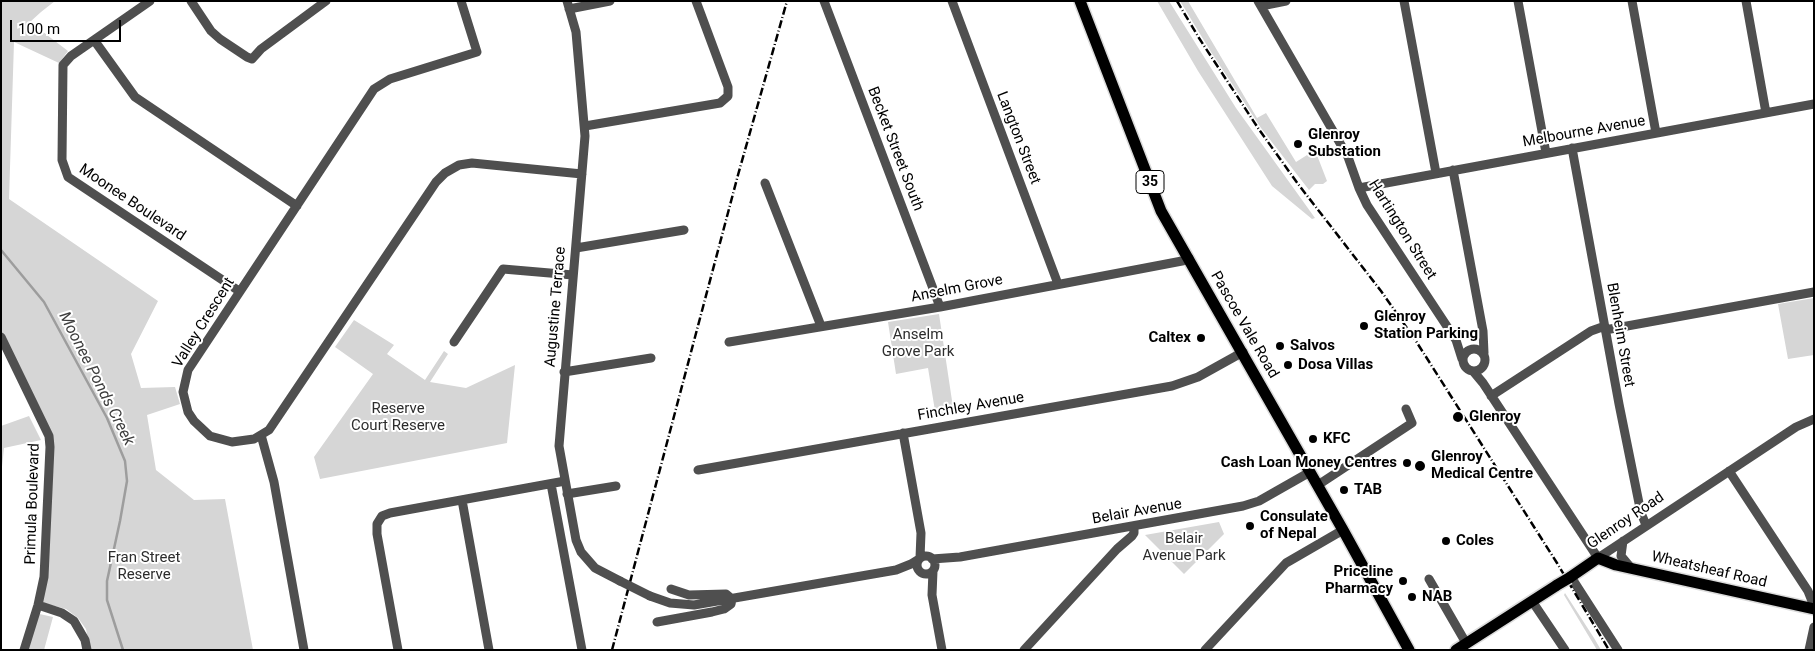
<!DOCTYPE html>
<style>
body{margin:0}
#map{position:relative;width:1815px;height:651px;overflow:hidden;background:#fff;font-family:Roboto,sans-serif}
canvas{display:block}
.frame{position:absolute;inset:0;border:2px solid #000;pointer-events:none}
.scale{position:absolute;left:10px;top:20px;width:111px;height:22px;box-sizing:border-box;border:2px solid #000;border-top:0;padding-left:6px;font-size:15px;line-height:18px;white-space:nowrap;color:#000;-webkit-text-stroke:4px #fff;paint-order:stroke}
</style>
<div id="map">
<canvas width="1815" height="651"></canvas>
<div class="frame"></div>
<div class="scale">100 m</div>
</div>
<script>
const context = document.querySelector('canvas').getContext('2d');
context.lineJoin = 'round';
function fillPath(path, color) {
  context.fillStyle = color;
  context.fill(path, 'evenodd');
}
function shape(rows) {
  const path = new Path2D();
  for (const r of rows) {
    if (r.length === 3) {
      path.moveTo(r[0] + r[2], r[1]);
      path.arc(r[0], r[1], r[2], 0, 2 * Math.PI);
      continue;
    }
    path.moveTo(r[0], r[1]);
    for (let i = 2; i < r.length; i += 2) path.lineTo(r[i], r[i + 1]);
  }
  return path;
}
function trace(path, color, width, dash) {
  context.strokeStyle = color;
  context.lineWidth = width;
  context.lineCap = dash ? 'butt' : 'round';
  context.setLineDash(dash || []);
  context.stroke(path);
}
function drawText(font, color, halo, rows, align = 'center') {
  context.font = font + ' Roboto,sans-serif';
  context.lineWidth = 4;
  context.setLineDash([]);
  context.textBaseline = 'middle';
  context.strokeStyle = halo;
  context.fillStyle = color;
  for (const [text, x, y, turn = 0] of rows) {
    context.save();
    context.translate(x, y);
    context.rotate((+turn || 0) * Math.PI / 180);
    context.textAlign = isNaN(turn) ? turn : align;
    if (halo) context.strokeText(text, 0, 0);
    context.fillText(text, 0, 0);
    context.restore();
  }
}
fillPath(shape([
 [1,1,55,1,41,12,30,22,68,51,59,63,14,42,9,199,158,301,131,354,141,388,175,387,180,404,147,415,156,470,194,500,225,499,253,650,90,650,86,629,78,618,66,609,43,603,42,594,49,440,1,335],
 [1157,1,1169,1,1236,108,1315,218,1312,219,1272,186,1198,71],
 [1180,1,1188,1,1257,118,1266,113,1296,162,1315,150,1327,181,1323,184,1315,184,1309,190,1261,128,1211,52],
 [1814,298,1814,355,1788,359,1778,304],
 [939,314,954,414,936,417,928,368,896,374,888,322],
 [354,320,394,345,387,354,425,380,444,351,448,354,430,382,466,388,515,365,507,443,320,479,314,457,373,374,335,347],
 [29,416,41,440,4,448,1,476,1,426],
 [1219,522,1224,534,1184,574,1145,535],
 [1565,593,1594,638,1601,650,1597,650,1564,595],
 [35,613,53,617,44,650,24,650]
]), '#d6d6d6');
trace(shape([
 [1,250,44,302,107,418,125,461,127,481,120,521,107,581,107,600,123,650]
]), '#9d9d9d', 2.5);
const major = shape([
 [1080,1,1161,211,1343,530,1409,650],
 [1569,578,1598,558,1616,565,1814,609],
 [1456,650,1557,585]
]);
trace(major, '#dbdbdb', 14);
trace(shape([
 [150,1,71,56,63,65,62,160,68,177,239,291],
 [191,1,211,31,220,39,247,57,252,59,261,49,326,1],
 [461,1,477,52,390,79,374,89,188,370,183,392,188,412,194,421,210,436,232,442,254,439,269,430,436,182,445,173,459,165,472,163,582,174],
 [567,1,576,32,585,136,559,446,576,540,581,552,595,568,620,581],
 [824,1,940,307],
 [952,1,1058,284],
 [1258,1,1348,157,1359,188,1367,205,1456,340,1462,359],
 [1404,1,1436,173],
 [1518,1,1546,153],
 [1632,1,1656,133],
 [1746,1,1766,113],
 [1261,6,1286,1],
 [569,9,610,1],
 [94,40,135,97,297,206],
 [585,126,720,103,728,96,728,87,696,1],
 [1572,148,1619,404,1641,513,1646,525],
 [1453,170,1483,331,1484,353],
 [765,183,821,326],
 [1359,188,1814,104],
 [576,248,684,230],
 [1605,330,1814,292],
 [1,337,49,436,50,447,44,577,38,605,24,650],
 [454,342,503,269,573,275],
 [729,342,940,307,1182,261,1189,258],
 [1474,360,11],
 [1473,371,1483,383,1598,558,1796,427,1814,419],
 [564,372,651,358],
 [1491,396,1591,331,1605,326],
 [903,433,921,533,920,558],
 [261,435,274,482,304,650],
 [698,470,1172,386,1198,377,1243,352],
 [1729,471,1808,591,1812,601,1811,608],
 [551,484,582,650],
 [1318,485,1412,423,1406,409],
 [567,494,616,486],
 [462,500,489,650],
 [1623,541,1621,556,1631,568],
 [926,565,9],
 [932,559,960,557,1243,506,1259,501,1310,472],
 [933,571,932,595,942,650],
 [1571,577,1618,650],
 [1429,579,1466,643],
 [650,596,670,603,694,605,896,570,911,564,919,559],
 [1532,601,1565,650],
 [38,605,62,613,74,621,85,640,87,650],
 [657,622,712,612,724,609,731,604,732,599,726,594,689,595,671,589],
 [398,650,377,534,377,524,382,516,390,513,565,481],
 [1024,650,1117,549,1132,536,1134,533,1134,526],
 [1205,650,1286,563,1343,530],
 [1809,650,1814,627]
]), '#4f4f4f', 9);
trace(major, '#000', 11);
trace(shape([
 [1177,1,1199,38,1258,128,1298,184,1381,291,1414,338,1557,563,1609,650],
 [612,650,738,175,787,1]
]), '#000', 2.5, [8, 2.5, 1, 2.5]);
const majorBridge = shape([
 [1557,585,1569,578]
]);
trace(majorBridge, '#dbdbdb', 14, []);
trace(shape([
 [620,581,650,596]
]), '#4f4f4f', 9);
trace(majorBridge, '#000', 11);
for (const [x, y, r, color] of [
 [1298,144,5,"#000"],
 [1364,326,5,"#000"],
 [1201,338,5,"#000"],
 [1280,346,5,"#000"],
 [1288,365,5,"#000"],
 [1458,417,6,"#000"],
 [1313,439,5,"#000"],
 [1407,463,5,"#000"],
 [1420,466,6,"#000"],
 [1344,490,5,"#000"],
 [1250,526,5,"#000"],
 [1446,541,5,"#000"],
 [1403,581,5,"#000"],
 [1412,597,5,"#000"]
]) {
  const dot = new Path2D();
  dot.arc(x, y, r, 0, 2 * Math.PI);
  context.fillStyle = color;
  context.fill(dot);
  trace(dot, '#fff', 2);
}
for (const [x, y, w] of [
 [1150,182,28]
]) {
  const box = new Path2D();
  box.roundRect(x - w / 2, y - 11.5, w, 23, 4);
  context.fillStyle = '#fff';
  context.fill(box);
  trace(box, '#000', 1);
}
drawText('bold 14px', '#000', null, [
 ["35",1150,182]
]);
drawText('15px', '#000', '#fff', [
 ["Melbourne Avenue",1584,132,-10],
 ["Langton Street",1018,138,69],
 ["Becket Street South",895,149,69],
 ["Moonee Boulevard",132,203,34],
 ["Hartington Street",1402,230,58],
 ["Anselm Grove",957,289,-11],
 ["Augustine Terrace",556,307,-85],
 ["Valley Crescent",204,323,-58],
 ["Pascoe Vale Road",1244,325,60],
 ["Blenheim Street",1620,335,80],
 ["Finchley Avenue",971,407,-10],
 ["Primula Boulevard",33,504,-88],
 ["Belair Avenue",1137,512,-10],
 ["Glenroy Road",1626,521,-34],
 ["Wheatsheaf Road",1709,570,13]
]);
drawText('bold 15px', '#000', '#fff', [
 ["Glenroy",1308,135],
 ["Substation",1308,152],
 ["Glenroy",1374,317],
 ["Station Parking",1374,334],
 ["Caltex",1191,338,"right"],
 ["Salvos",1290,346],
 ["Dosa Villas",1298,365],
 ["Glenroy",1469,417],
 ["KFC",1323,439],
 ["Glenroy",1431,457],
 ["Medical Centre",1431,474],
 ["Cash Loan Money Centres",1397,463,"right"],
 ["TAB",1354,490],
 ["Consulate",1260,517],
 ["of Nepal",1260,534],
 ["Coles",1456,541],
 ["Priceline",1393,572,"right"],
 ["Pharmacy",1393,589,"right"],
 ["NAB",1422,597]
], 'left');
drawText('15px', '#2d2d2d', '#fff', [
 ["Anselm",918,335],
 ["Grove Park",918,352],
 ["Reserve",398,409],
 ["Court Reserve",398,426],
 ["Belair",1184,539],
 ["Avenue Park",1184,556],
 ["Fran Street",144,558],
 ["Reserve",144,575]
]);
drawText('italic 16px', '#3e3e3e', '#fff', [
 ["Moonee Ponds Creek",96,379,63]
]);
</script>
